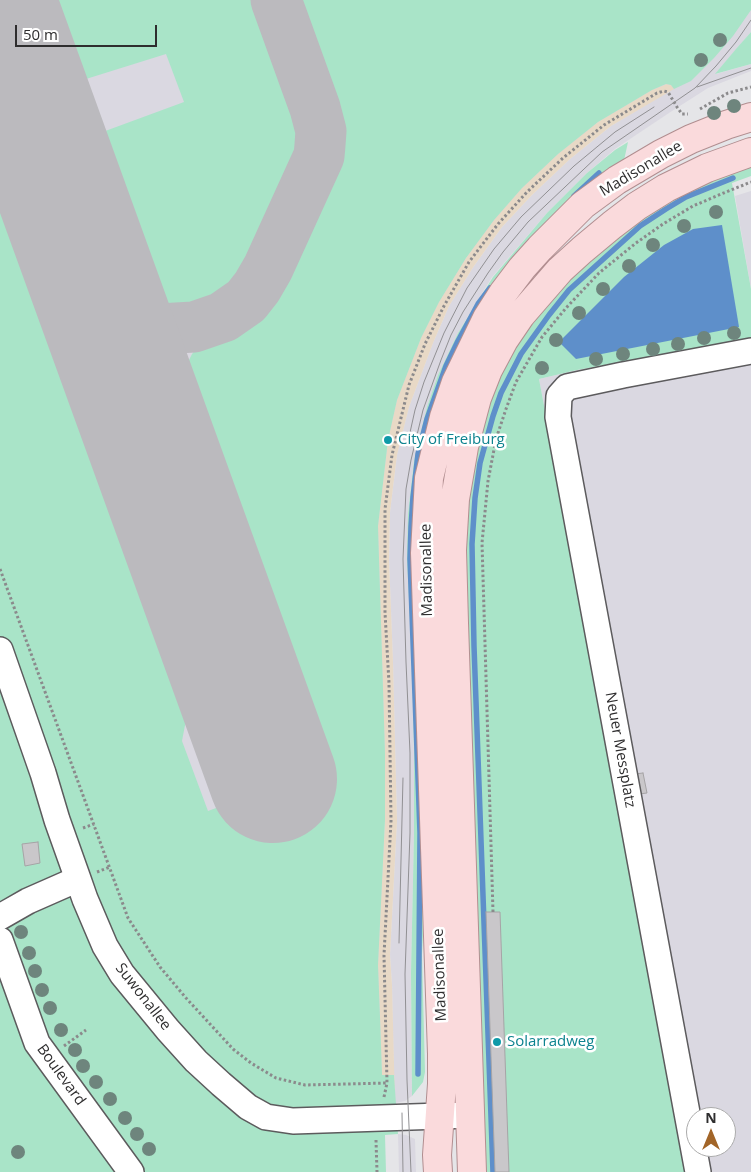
<!DOCTYPE html>
<style>
body{margin:0}
#map{position:relative;width:751px;height:1172px;overflow:hidden;background:#e5e5e8;font-family:"Open Sans",sans-serif}
canvas{display:block}
.north{position:absolute;left:686px;top:1107px;width:50px;height:50px;box-sizing:border-box;background:#fff;border:1px solid #ababab;border-radius:50%;rotate:0deg;font-size:14px;font-weight:700;line-height:20px;text-align:center;color:#2e2d2e}
.north::after{content:'';display:block;margin:auto;width:18px;height:22px;background:#a26528;clip-path:polygon(50% 0,100% 100%,50% 72%,0 100%)}
.scale{position:absolute;left:15px;top:25px;width:142px;height:22px;box-sizing:border-box;border:2px solid #2e2d2e;border-top:0;padding-left:6px;font-size:15px;line-height:18px;white-space:nowrap;color:#2e2d2e;-webkit-text-stroke:4px #fff;paint-order:stroke}
</style>
<div id="map">
<canvas width="751" height="1172"></canvas>
<div class="north">N</div>
<div class="scale">50 m</div>
</div>
<script>
const context = document.querySelector('canvas').getContext('2d');
context.lineJoin = 'round';
function fillPath(path, color) {
  context.fillStyle = color;
  context.fill(path, 'evenodd');
}
function shape(rows) {
  const path = new Path2D();
  for (const r of rows) {
    path.moveTo(r[0], r[1]);
    for (let i = 2; i < r.length; i += 2) path.lineTo(r[i], r[i + 1]);
  }
  return path;
}
function trace(path, color, width, dash) {
  context.strokeStyle = color;
  context.lineWidth = width;
  context.lineCap = dash ? 'butt' : 'round';
  context.setLineDash(dash || []);
  context.stroke(path);
}
function drawText(font, color, halo, rows, align = 'center') {
  context.font = font + ' "Open Sans",sans-serif';
  context.lineWidth = 5;
  context.setLineDash([]);
  context.textBaseline = 'middle';
  context.strokeStyle = halo;
  context.fillStyle = color;
  for (const [text, x, y, turn = 0] of rows) {
    context.save();
    context.translate(x, y);
    context.rotate((+turn || 0) * Math.PI / 180);
    context.textAlign = isNaN(turn) ? turn : align;
    if (halo) context.strokeText(text, 0, 0);
    context.fillText(text, 0, 0);
    context.restore();
  }
}
fillPath(shape([
 [0,0,751,0,751,32,716,74,751,64,751,71,708,88,672,111,615,149,587,173,547,213,492,277,458,333,438,375,427,407,414,461,408,514,414,751,414,834,411,973,412,1096,405,1101,395,1103,394,1075,392,985,390,955,397,821,393,662,389,560,390,512,397,455,409,407,433,343,449,306,474,266,502,227,532,195,570,159,611,126,674,88,598,122,466,258,388,440,382,1076,0,553],
 [751,191,751,289,735,196],
 [751,339,751,1172,689,1172,539,379,577,370],
 [696,1117,726,1117,726,1147,696,1147],
 [398,1134,406,1135,415,1139,416,1172,399,1172]
]), '#dad8e1');
fillPath(shape([
 [667,84,671,85,674,89,611,126,570,159,532,195,502,227,474,266,449,306,433,343,409,407,397,455,390,512,389,560,393,662,397,821,390,955,392,985,395,1103,382,1076,380,1017,378,965,385,820,385,754,378,526,388,440,397,400,421,338,439,302,466,258,494,220,522,188,558,154,598,122,652,90]
]), '#e8d9c6');
fillPath(shape([
 [39,0,264,0,309,123,311,134,309,143,249,277,239,292,227,302,213,308,192,310,167,306,145,292,89,137,184,102,166,54,70,84],
 [287,0,751,0,751,10,733,36,714,58,691,81,674,89,671,85,666,84,652,90,598,122,558,154,522,188,494,220,466,258,439,302,421,338,397,400,388,440,378,526,385,754,385,820,378,965,380,1017,382,1075,394,1075,398,1134,385,1135,386,1172,0,1172,0,150,193,683,182,741,208,811,318,770,182,399,185,368,192,354,202,342,215,331,228,323,251,310,269,285,328,152,331,138,331,123],
 [751,32,751,64,715,74,736,49],
 [628,142,623,165,608,174,443,391,427,854,422,955,425,1072,423,1082,412,1096,411,973,414,834,414,751,412,661,407,559,408,514,414,461,418,443,427,407,438,375,458,333,493,277,547,213,587,173,615,150],
 [751,163,751,176,732,183,751,289,751,339,577,370,539,379,689,1172,483,1172,465,633,465,509,476,444,496,383,512,352,527,328,561,287,623,230,680,193]
]), '#a9e4c8');
fillPath(shape([
 [722,225,739,327,576,359,559,342,624,277,664,245,693,229]
]), '#5e8fca');
trace(shape([
 [574,196,599,173],
 [418,1074,420,833,410,559,411,527,413,497,418,454,427,419,437,391,446,366,458,341,478,304,490,288],
 [493,1172,474,646,472,544,475,498,480,463,493,416,501,393,521,354,549,315,569,290,640,226,666,209,686,197,733,178]
]), '#5e8fca', 5.5);
trace(shape([
 [101,305,113,320,131,327,159,329,194,327,223,317,246,301,257,287,268,268,319,156,320,145,321,131,315,108,276,0]
]), '#bbbabe', 51);
trace(shape([
 [0,25,273,779]
]), '#bbbabe', 128);
const building = shape([
 [643,773,647,793,639,794,635,774,643,773],
 [38,842,40,863,25,866,22,844,38,842],
 [486,912,500,912,509,1172,495,1172,486,912]
]);
fillPath(building, '#c9c7ca');
trace(building, '#a6a4a6', 1);
const minor = shape([
 [0,650,43,773,57,820,78,879,85,899,105,946,122,974,168,1030,196,1061,221,1084,248,1107,266,1117,293,1121,470,1115],
 [0,917,28,901,78,879],
 [0,940,37,1043,131,1172],
 [698,1172,558,417,559,396,567,387,623,375,751,351]
]);
const major = shape([
 [438,1172,437,1155,442,1084,442,1054,425,553,429,478,444,417,456,382,487,318,503,293,522,268,540,248,583,205,617,180,661,154,691,139,726,125,751,117],
 [472,1172,454,623,452,550,455,499,464,447,477,398,488,370,504,340,521,315,560,270,582,250,612,225,637,206,666,188,707,168,751,152]
]);
trace(minor, '#5c5b5d', 28);
trace(major, '#b18e90', 30);
trace(shape([
 [700,109,728,93,751,87],
 [0,569,128,918,160,967,186,998,233,1049,251,1063,276,1078,305,1085,387,1083],
 [83,828,94,824],
 [97,872,110,867],
 [493,912,482,543,488,481,496,439,506,409,516,382,542,337,566,308,599,273,636,243,663,224,693,206,726,192,751,182],
 [64,1046,86,1030],
 [384,1097,387,1083,384,955,391,821,389,683,385,613,385,509,392,455,409,385,425,344,444,306,469,262,498,224,527,192,563,158,604,125,657,93,664,91,668,92,677,107,682,114,688,114],
 [376,1140,377,1172]
]), '#8b8a8c', 3, [2.5, 2.5]);
trace(minor, '#fff', 25);
trace(major, '#fadadc', 28);
trace(shape([
 [697,87,751,68],
 [407,446,415,410,424,382,444,333,467,288,494,249,521,217,574,166,615,132,654,107],
 [399,943,403,778],
 [402,1113,403,1172],
 [411,1172,407,1080,405,974,410,833,410,753,406,662,403,559,406,489,411,460,423,410,441,360,451,335,463,312,488,273,503,252,528,222,602,152,695,88,716,66,736,42,751,20]
]), '#919093', 1);
context.fillStyle = '#6e857d';
for (const [x, y] of [
 [720,40],
 [701,60],
 [734,106],
 [714,113],
 [716,212],
 [684,226],
 [653,245],
 [629,266],
 [603,289],
 [579,313],
 [734,333],
 [704,338],
 [556,340],
 [678,344],
 [653,349],
 [623,354],
 [596,359],
 [542,368],
 [21,932],
 [29,953],
 [35,971],
 [42,990],
 [50,1008],
 [61,1030],
 [75,1050],
 [83,1066],
 [96,1082],
 [110,1099],
 [125,1118],
 [137,1134],
 [149,1149],
 [18,1152]
]) {
  context.beginPath();
  context.arc(x, y, 7, 0, 2 * Math.PI);
  context.fill();
}
for (const [x, y, r, color] of [
 [388,440,5,"#0f9aa8"],
 [497,1042,5,"#0f9aa8"]
]) {
  const dot = new Path2D();
  dot.arc(x, y, r, 0, 2 * Math.PI);
  context.fillStyle = color;
  context.fill(dot);
  trace(dot, '#fff', 2);
}
drawText('15px', '#2e2d2e', '#fff', [
 ["Madisonallee",641,169,-31],
 ["Madisonallee",427,570,-91],
 ["Neuer Messplatz",620,750,80],
 ["Madisonallee",440,975,-92],
 ["Suwonallee",143,997,52],
 ["Boulevard",61,1075,54]
]);
drawText('15px', '#0d838f', '#fff', [
 ["City of Freiburg",398,440],
 ["Solarradweg",507,1042]
], 'left');
</script>
